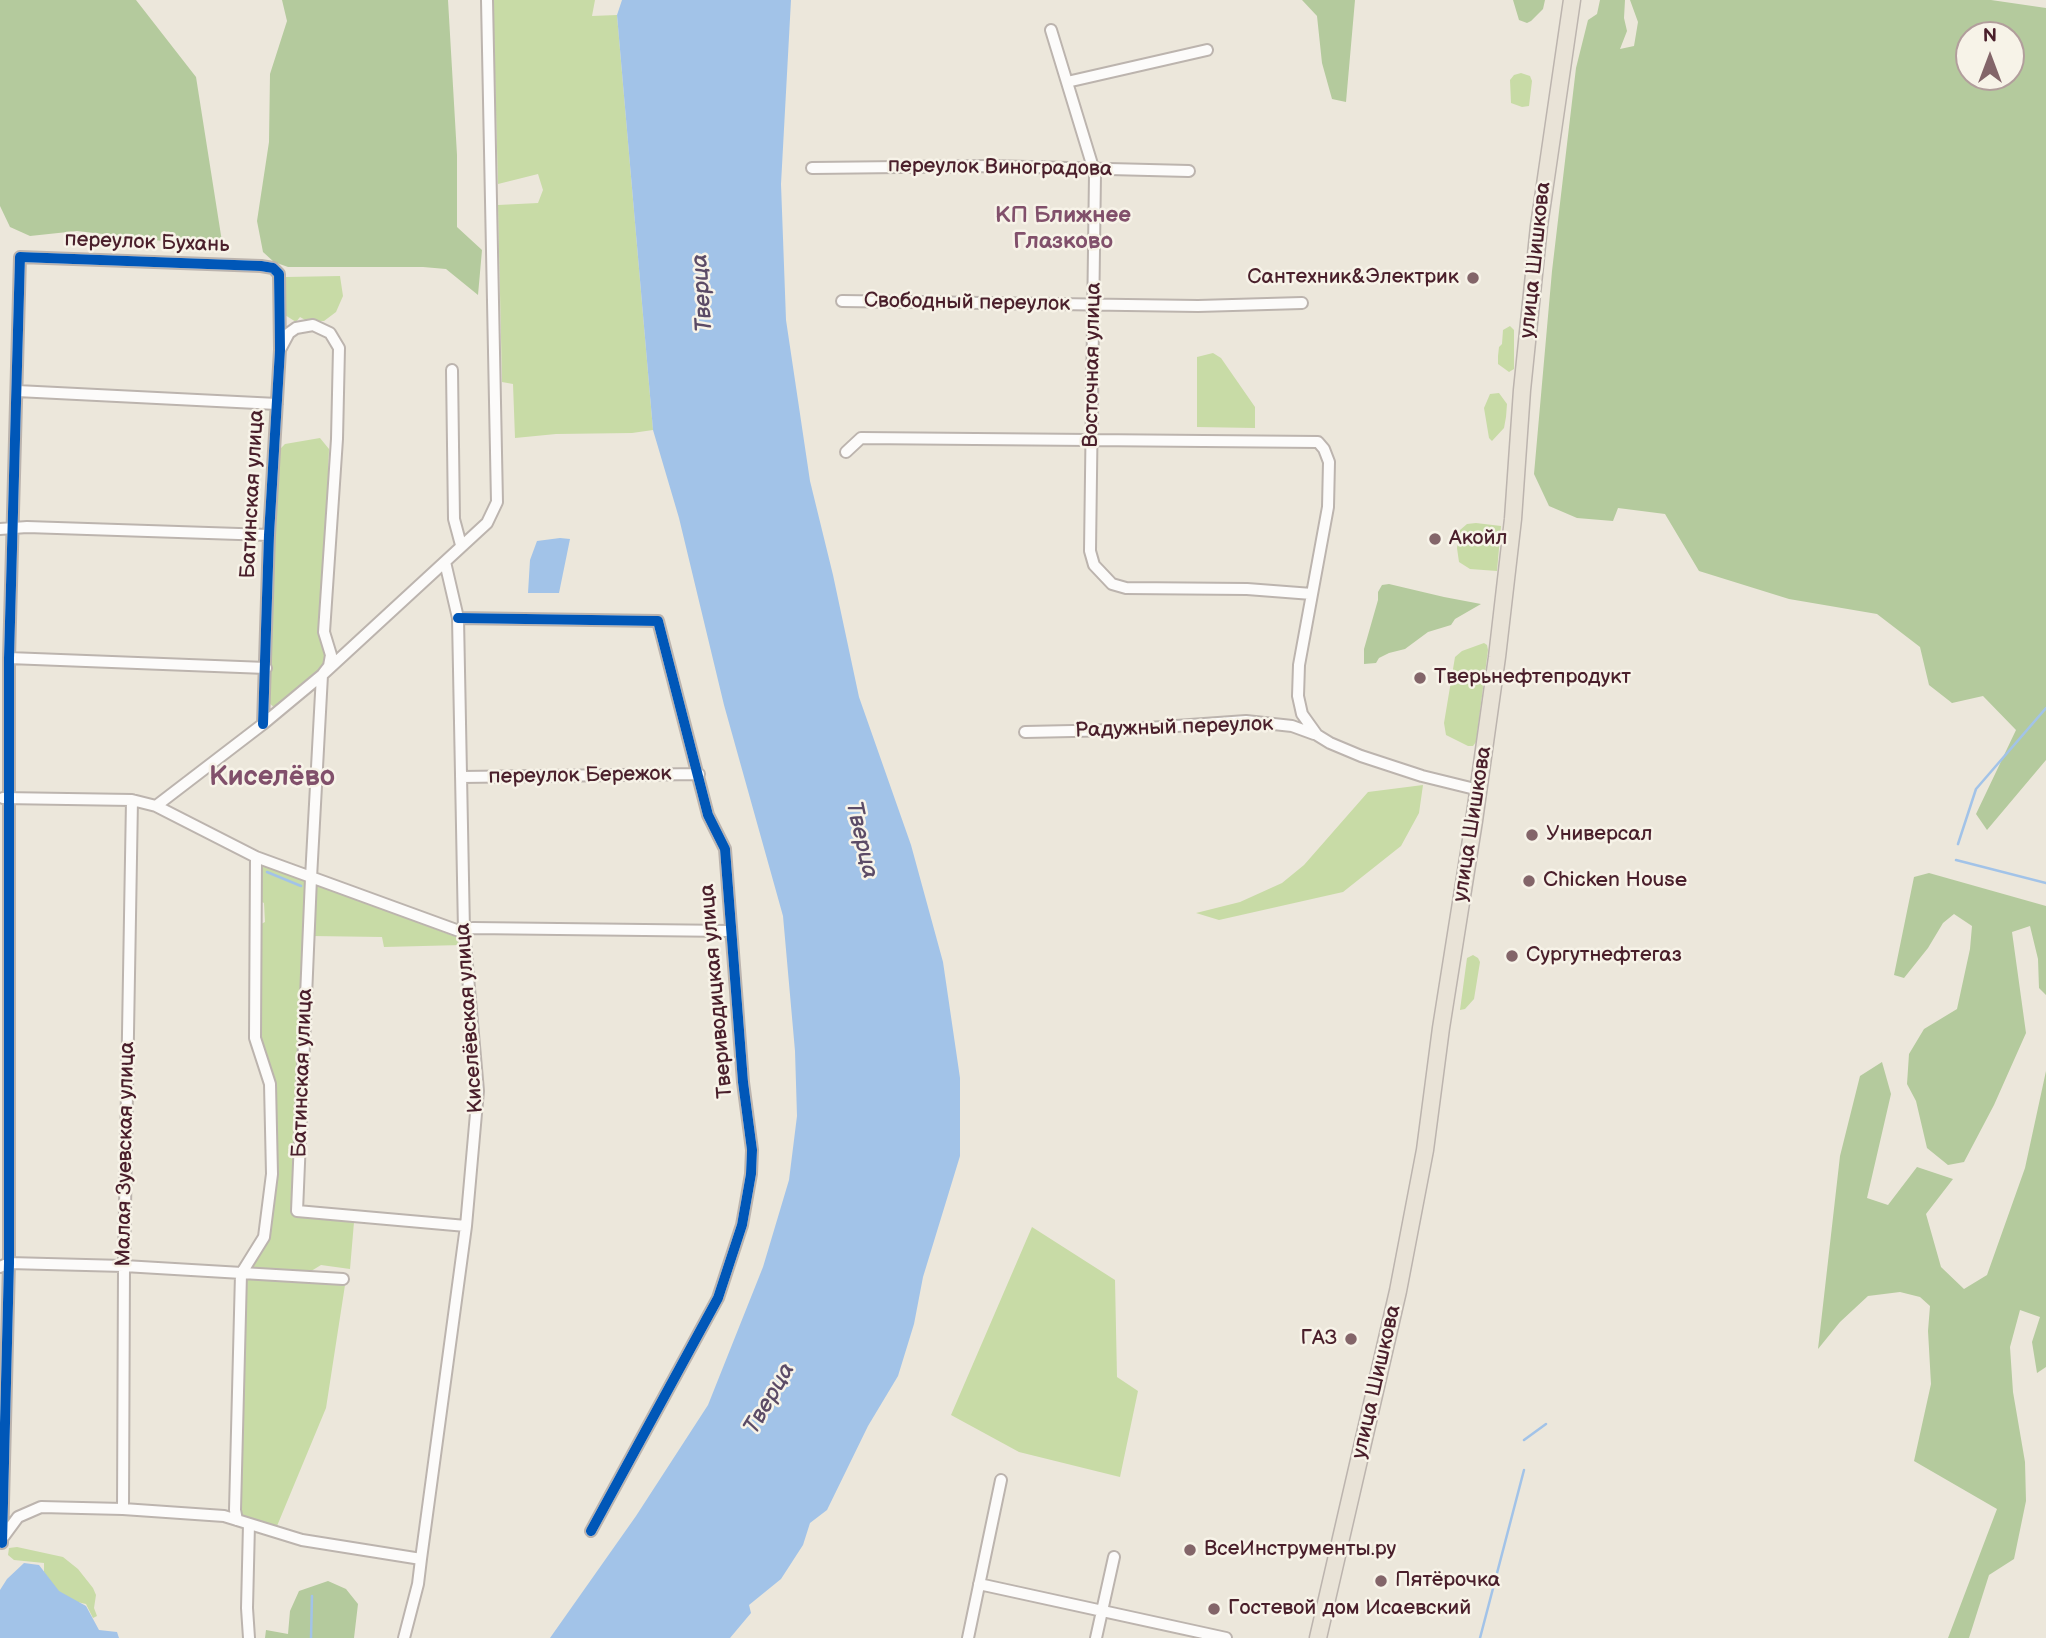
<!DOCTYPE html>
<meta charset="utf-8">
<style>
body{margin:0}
#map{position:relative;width:2046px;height:1638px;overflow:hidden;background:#ece7db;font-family:"Balsamiq Sans",sans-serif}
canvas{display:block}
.north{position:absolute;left:1955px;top:21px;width:70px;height:70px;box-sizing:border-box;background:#f7f3e8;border:2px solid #b29e9c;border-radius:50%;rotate:0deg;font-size:19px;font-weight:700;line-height:28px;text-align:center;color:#4a1f2b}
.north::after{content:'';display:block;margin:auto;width:24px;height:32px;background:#836569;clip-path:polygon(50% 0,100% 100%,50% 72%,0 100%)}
</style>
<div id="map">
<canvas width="2046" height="1638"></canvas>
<div class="north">N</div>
</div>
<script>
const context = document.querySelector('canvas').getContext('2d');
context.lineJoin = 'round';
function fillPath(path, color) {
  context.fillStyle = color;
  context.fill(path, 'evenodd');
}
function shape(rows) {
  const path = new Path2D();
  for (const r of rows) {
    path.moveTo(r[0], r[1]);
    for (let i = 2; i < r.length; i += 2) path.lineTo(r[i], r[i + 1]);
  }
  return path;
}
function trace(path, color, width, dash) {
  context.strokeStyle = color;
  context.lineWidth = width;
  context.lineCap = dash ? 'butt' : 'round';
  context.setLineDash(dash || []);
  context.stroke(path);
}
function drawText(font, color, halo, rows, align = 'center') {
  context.font = font + ' "Balsamiq Sans",sans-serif';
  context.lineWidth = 5;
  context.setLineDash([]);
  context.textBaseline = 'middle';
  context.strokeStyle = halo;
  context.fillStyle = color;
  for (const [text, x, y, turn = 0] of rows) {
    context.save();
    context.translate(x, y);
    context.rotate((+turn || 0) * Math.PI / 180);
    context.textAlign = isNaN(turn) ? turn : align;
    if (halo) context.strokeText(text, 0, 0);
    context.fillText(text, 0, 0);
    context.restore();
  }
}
fillPath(shape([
 [493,0,595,0,592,16,617,15,653,430,632,433,556,434,515,438,513,384,502,382,498,205,538,203,543,190,538,174,498,184],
 [1521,73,1530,76,1532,81,1529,106,1522,107,1511,103,1510,80,1514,75],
 [340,276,343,296,336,312,324,321,307,321,300,317,296,322,285,315,286,277],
 [1510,326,1514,330,1514,369,1509,372,1498,364,1498,356,1499,347,1502,344,1503,330],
 [1213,353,1221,358,1255,407,1255,428,1197,427,1197,357],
 [1499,393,1507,404,1506,417,1504,428,1492,441,1489,438,1484,408,1490,394],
 [320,438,329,449,322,632,327,657,325,668,275,708,269,703,276,453,285,444],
 [1476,523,1501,526,1497,571,1470,569,1459,562,1457,548,1460,530,1467,524],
 [1484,643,1487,645,1488,650,1476,742,1473,746,1468,746,1446,735,1444,723,1455,657,1462,651],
 [1423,785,1419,813,1401,846,1343,892,1219,920,1196,913,1240,902,1282,883,1304,865,1368,792],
 [258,863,305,881,308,889,294,1212,352,1217,354,1222,350,1269,321,1265,308,1273,248,1269,267,1238,272,1084,258,1035,261,924,265,922,264,903,260,901],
 [316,885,459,938,462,945,384,947,382,937,312,936],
 [1473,955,1478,958,1480,962,1474,999,1465,1009,1460,1010,1467,958],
 [1032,1227,1115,1280,1117,1377,1138,1391,1120,1477,1019,1452,951,1415],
 [248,1275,315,1279,345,1285,326,1408,277,1526,239,1517,245,1285],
 [17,1547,63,1557,78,1569,93,1588,96,1595,94,1608,97,1616,93,1618,86,1604,73,1601,56,1590,44,1572,44,1563,14,1560,8,1555,9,1548]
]), '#c8dba6');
fillPath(shape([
 [0,0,136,0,196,77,223,248,77,231,30,236,10,227,0,206],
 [282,0,448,0,457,155,457,227,482,250,478,295,446,269,423,267,288,267,274,262,263,252,257,221,269,142,270,74,287,21],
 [1302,0,1355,0,1346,102,1332,99,1322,63,1317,16],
 [1513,0,1545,0,1543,9,1531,21,1527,23,1519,20],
 [1600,0,1625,0,1624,18,1627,31,1620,49,1634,46,1638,22,1630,0,1991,0,2046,8,2046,760,1987,830,1976,814,2016,730,1983,696,1952,703,1929,685,1920,647,1877,614,1789,599,1699,571,1665,514,1618,508,1613,521,1577,518,1549,506,1534,474,1552,271,1576,68,1588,20,1597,14],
 [1969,35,2011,35,2011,77,1969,77],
 [1389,584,1444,597,1481,604,1455,619,1451,625,1428,632,1405,649,1389,653,1379,658,1376,663,1364,664,1364,649,1378,600,1378,592,1382,585],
 [1929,873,2046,906,2046,995,2039,988,2038,959,2030,926,2012,932,2026,1033,1994,1105,1964,1162,1948,1165,1927,1148,1916,1101,1907,1084,1909,1054,1924,1029,1957,1009,1970,949,1972,926,1954,914,1943,923,1928,948,1904,978,1894,975,1914,877],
 [1882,1062,1891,1094,1867,1198,1888,1205,1917,1167,1953,1179,1926,1214,1941,1267,1964,1289,1987,1275,2025,1168,2046,1071,2046,1367,2037,1373,2032,1342,2040,1317,2020,1310,2010,1347,2013,1392,2025,1462,2026,1501,2014,1559,1989,1575,1969,1638,1948,1638,1997,1509,1914,1461,1931,1384,1928,1331,1930,1306,1920,1297,1900,1292,1868,1296,1840,1322,1818,1349,1840,1156,1860,1076],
 [328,1581,346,1589,358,1604,354,1638,265,1638,266,1630,288,1634,290,1611,299,1591]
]), '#b4ca9d');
fillPath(shape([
 [622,0,791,0,781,184,786,320,810,481,833,575,859,697,911,845,943,962,960,1078,960,1156,923,1277,914,1324,898,1376,868,1426,827,1510,810,1523,803,1545,781,1579,749,1605,751,1613,730,1638,550,1638,636,1516,708,1405,763,1267,789,1180,797,1116,795,1051,783,916,724,705,679,518,653,430,617,15],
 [560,538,570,539,559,593,528,593,530,560,537,541],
 [24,1563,39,1565,59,1591,86,1606,99,1630,117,1632,119,1638,0,1638,0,1590,7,1579]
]), '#a2c3e8');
trace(shape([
 [1958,844,1976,789,2046,708],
 [1956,860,2046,883],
 [267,872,301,886],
 [1524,1440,1546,1424],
 [311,1638,312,1596],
 [1480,1638,1524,1470]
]), '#a2c3e8', 2.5);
const street = shape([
 [1051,30,1095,174,1090,551,1094,565,1112,584,1126,588,1247,589,1312,594],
 [1067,82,1207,50],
 [812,168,989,166,1189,171],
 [842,301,1198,306,1302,303],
 [281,348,289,333,296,328,313,325,330,333,339,348,337,439,324,632,331,655,329,666,322,675,311,878,297,1211,466,1226],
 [452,370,454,519,461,545],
 [17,391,277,404],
 [846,452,861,438,1318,442,1324,449,1329,462,1328,507,1299,665,1298,696,1302,714,1317,735,1330,743,1361,756,1422,776,1479,790],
 [0,529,27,527,269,535],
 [458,618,658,621,708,815,725,849,743,1082,752,1150,751,1174,742,1225,718,1298,591,1531],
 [9,658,266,668],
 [1025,732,1120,730,1246,721,1292,726,1314,734],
 [461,777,699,774],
 [3,798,132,800,156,806,263,724,322,675,487,523,497,502,487,0],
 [156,806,256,857,459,931,473,928,730,931],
 [0,1267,9,1263,124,1266,343,1279],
 [123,1509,124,1266,132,800],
 [237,1520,235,1510,241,1274,264,1237,272,1174,270,1084,255,1038,256,857],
 [4,1536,18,1517,41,1507,123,1509,224,1516,302,1540,421,1559],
 [2,1543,9,1263,9,658,20,257,261,266,273,268,279,274,280,350,269,535,263,724],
 [979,1584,1226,1638],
 [249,1638,247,1608,249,1524],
 [404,1638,418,1584,421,1559,466,1226,478,1091,464,931,458,618,445,562],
 [968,1638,1001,1480],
 [1096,1638,1114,1557]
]);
const primary = shape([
 [1318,1638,1398,1291,1425,1150,1441,1028,1474,821,1497,657,1513,519,1522,390,1539,226,1572,0]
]);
trace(street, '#bcb4ae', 14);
trace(primary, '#bcb4ae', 19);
trace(street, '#fcfbfa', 10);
trace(primary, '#e9e3d7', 16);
trace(shape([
 [458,618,658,621,708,815,725,849,743,1082,752,1150,751,1174,742,1225,718,1298,591,1531],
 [2,1543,9,1263,9,658,20,257,261,266,273,268,279,274,280,350,269,535,263,724]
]), '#0057b8', 10);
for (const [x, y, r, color] of [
 [1473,278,7,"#836569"],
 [1435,539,7,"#836569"],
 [1420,678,7,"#836569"],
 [1532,835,7,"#836569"],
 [1529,881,7,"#836569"],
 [1512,956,7,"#836569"],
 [1351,1339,7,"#836569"],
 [1190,1550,7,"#836569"],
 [1381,1581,7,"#836569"],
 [1214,1609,7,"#836569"]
]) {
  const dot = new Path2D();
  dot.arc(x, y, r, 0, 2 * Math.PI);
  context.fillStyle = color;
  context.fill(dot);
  trace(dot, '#f7f3e8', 2.5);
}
drawText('21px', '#4a1f2b', '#f7f3e8', [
 ["переулок Виноградова",1000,168,1],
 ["переулок Бухань",147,243,2],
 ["улица Шишкова",1536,260,-84],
 ["Свободный переулок",967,303,1],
 ["Восточная улица",1093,365,-89],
 ["Батинская улица",253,494,-87],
 ["Радужный переулок",1174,728,-2],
 ["переулок Бережок",580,776,-1],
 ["улица Шишкова",1473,824,-81],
 ["Твериводицкая улица",717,991,-95],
 ["Киселёвская улица",470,1018,-94],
 ["Батинская улица",303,1073,-88],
 ["Малая Зуевская улица",126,1154,-89],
 ["улица Шишкова",1377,1382,-77]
]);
drawText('21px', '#4a1f2b', '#f7f3e8', [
 ["Сантехник&Электрик",1459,278,"right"],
 ["Акойл",1449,539],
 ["Тверьнефтепродукт",1434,678],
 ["Универсал",1546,835],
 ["Chicken House",1543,881],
 ["Сургутнефтегаз",1526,956],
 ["ГАЗ",1337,1339,"right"],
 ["ВсеИнструменты.ру",1204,1550],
 ["Пятёрочка",1395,1581],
 ["Гостевой дом Исаевский",1228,1609]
], 'left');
drawText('bold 23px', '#81506b', '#f7f3e8', [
 ["КП Ближнее",1063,216],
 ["Глазково",1063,242]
]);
drawText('italic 23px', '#5b4b66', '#f7f3e8', [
 ["Тверца",703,293,-94],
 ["Тверца",861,840,77],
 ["Тверца",770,1399,-60]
]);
drawText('bold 28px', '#81506b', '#f7f3e8', [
 ["Киселёво",272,778]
]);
</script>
